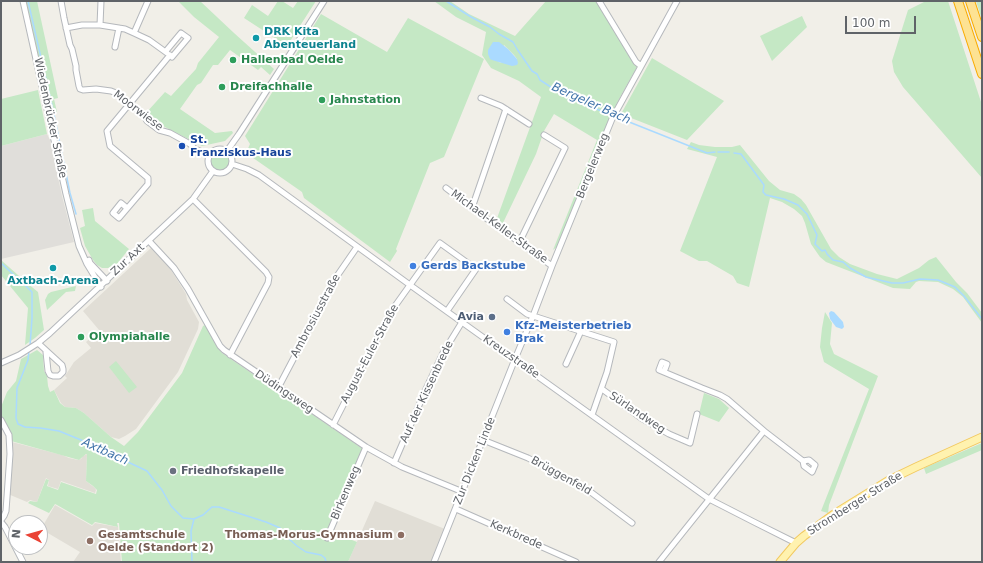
<!DOCTYPE html>
<meta charset="utf-8">
<style>
body{margin:0}
#map{position:relative;width:983px;height:563px;overflow:hidden;background:#f1efe8;font-family:"DejaVu Sans",sans-serif}
canvas{display:block}
.frame{position:absolute;inset:0;border:2px solid #5f6368;pointer-events:none}
.north{position:absolute;left:8px;top:515px;width:40px;height:40px;box-sizing:border-box;background:#fff;border:1px solid #bfc1c3;border-radius:50%;rotate:276deg;font-size:11px;font-weight:700;line-height:16px;text-align:center;color:#5f6368}
.north::after{content:'';display:block;margin:auto;width:14px;height:18px;background:#ea4335;clip-path:polygon(50% 0,100% 100%,50% 72%,0 100%)}
.scale{position:absolute;left:845px;top:16px;width:71px;height:18px;box-sizing:border-box;border:2px solid #5f6368;border-top:0;padding-left:5px;font-size:12px;line-height:14px;white-space:nowrap;color:#5f6368;-webkit-text-stroke:3px #fff;paint-order:stroke}
</style>
<div id="map">
<canvas width="983" height="563"></canvas>
<div class="frame"></div>
<div class="north">N</div>
<div class="scale">100 m</div>
</div>
<script>
const context = document.querySelector('canvas').getContext('2d');
context.lineJoin = 'round';
function fillPath(path, color) {
  context.fillStyle = color;
  context.fill(path, 'evenodd');
}
function shape(rows) {
  const path = new Path2D();
  for (const r of rows) {
    if (r.length === 3) {
      path.moveTo(r[0] + r[2], r[1]);
      path.arc(r[0], r[1], r[2], 0, 2 * Math.PI);
      continue;
    }
    path.moveTo(r[0], r[1]);
    for (let i = 2; i < r.length; i += 2) path.lineTo(r[i], r[i + 1]);
  }
  return path;
}
function trace(path, color, width, dash) {
  context.strokeStyle = color;
  context.lineWidth = width;
  context.lineCap = dash ? 'butt' : 'round';
  context.setLineDash(dash || []);
  context.stroke(path);
}
function drawText(font, color, halo, rows, align = 'center') {
  context.font = font + ' "DejaVu Sans",sans-serif';
  context.lineWidth = 4;
  context.setLineDash([]);
  context.textBaseline = 'middle';
  context.strokeStyle = halo;
  context.fillStyle = color;
  for (const [text, x, y, turn = 0] of rows) {
    context.save();
    context.translate(x, y);
    context.rotate((+turn || 0) * Math.PI / 180);
    context.textAlign = isNaN(turn) ? turn : align;
    if (halo) context.strokeText(text, 0, 0);
    context.fillText(text, 0, 0);
    context.restore();
  }
}
fillPath(shape([
 [47,134,50,140,62,196,74,242,1,259,1,146]
]), '#e0deda');
fillPath(shape([
 [151,248,168,265,186,294,187,300,199,322,198,329,178,372,136,429,125,436,119,439,111,437,84,413,76,408,65,407,61,403,54,390,67,378,65,376,74,362,91,348,86,342,99,330,83,311],
 [12,442,62,455,69,458,78,460,81,459,83,456,87,454,86,481,95,488,96,490,95,493,61,481,58,489,48,486,49,480,46,478,37,502,30,500,27,502,8,494],
 [375,501,445,529,431,562,348,562],
 [55,505,92,526,95,523,118,527,121,562,73,562,80,552,41,529]
]), '#e1ded6');
fillPath(shape([
 [26,1,37,1,58,98,54,99,57,112,53,113,50,111],
 [178,1,200,1,234,33,274,69,270,75,261,67,258,70,230,50,218,65,213,65,201,83,197,85,180,109,215,133,232,131,233,133,225,141,202,146,159,124,146,113,165,92,171,96,196,69,198,63,219,37,194,17],
 [278,1,282,1,293,8,298,1,316,1,287,46,244,18,252,5,268,16],
 [434,1,450,1,469,14,515,36,546,1,596,1,637,67,618,101,610,118,558,246,553,250,597,140,554,114,544,131,536,154,502,225,496,221,541,97,519,81,491,68,482,55,486,32,456,17],
 [504,45,514,55,517,59,504,63,498,62],
 [924,1,948,1,982,105,982,178,903,87,894,72,892,61,908,10,924,2],
 [976,1,982,1,982,20],
 [321,14,387,52,408,18,484,59,444,157,430,163,396,249,397,251,390,262,304,198,302,192,246,153,250,144,245,136],
 [802,16,807,27,772,61,760,36],
 [652,58,724,101,687,140,621,114],
 [38,90,47,134,1,146,1,99],
 [691,142,699,145,715,147,732,147,740,145,769,181,780,190,794,194,801,199,806,205,831,249,839,257,850,264,877,274,897,279,919,268,929,260,936,257,956,282,967,293,982,313,982,323,963,297,953,289,938,282,919,281,916,282,910,289,893,288,826,262,820,257,811,244,805,223,802,216,794,209,782,202,770,198,749,287,737,283,733,276,707,261,699,261,680,251,717,157,687,149],
 [220,161,10],
 [93,208,95,221,129,249,116,265,108,268,102,268,97,265,93,260,85,246,80,228,85,226,82,210],
 [1,260,27,283,38,292,44,330,35,338,25,345,28,308,1,275],
 [76,286,75,291,66,292,47,310,45,300,48,294,51,292],
 [825,312,832,323,830,344,834,354,878,376,829,505,828,513,821,511,869,389,824,362,820,347,822,328],
 [205,325,222,353,363,449,332,532,357,542,348,562,122,562,119,523,117,523,118,527,95,522,92,525,57,505,55,504,49,513,28,503,30,501,37,502,46,479,49,480,47,486,58,490,61,482,96,494,97,490,93,486,86,481,87,454,86,454,79,460,11,441,2,420,1,407,7,392,16,381,21,359,37,350,43,355,44,371,47,376,48,386,50,392,54,390,60,403,65,407,76,408,84,413,111,437,124,446,138,432,182,373,203,326],
 [116,361,137,387,129,393,109,367],
 [704,393,719,399,729,408,719,422,699,414],
 [982,443,982,450,926,474,924,468]
]), '#c5e8c5');
fillPath(shape([
 [493,42,499,42,508,49,517,59,518,63,517,65,512,66,492,60,490,59,488,54,488,50],
 [831,311,834,312,843,322,844,327,842,329,836,327,830,319,829,313]
]), '#aadaff');
trace(shape([
 [28,1,53,110,70,193,76,214],
 [446,1,471,17,490,27,499,34,513,42,517,49,532,71,537,74,540,80,560,93,573,97,584,104,707,153,715,152],
 [718,152,729,152],
 [734,153,741,154,764,185,763,192,766,195,784,199,798,205,807,214,817,235,815,244,822,251,825,250,827,254,833,260,843,262,850,268,866,277,892,283,903,283,920,279,938,280,955,287,964,296,982,319],
 [1,263,27,287,32,292,32,318,30,346],
 [29,350,28,360,17,388,16,418,18,424,25,427,40,428,59,431,81,440,147,471,162,490,171,506,183,518,194,519,203,515,212,507,219,507,266,522,280,528,288,538,297,546,306,552,321,555,325,558,326,562],
 [192,562,191,531,194,519]
]), '#aadaff', 1.5);
const minor = shape([
 [23,1,66,194,79,246,87,264,101,287],
 [61,1,64,18,70,45,72,49,76,66,76,70,79,86,80,89,83,90,96,89,111,91,116,93,143,114,147,121,159,130,170,133,190,144,195,149,209,155],
 [599,1,636,62,641,66],
 [100,25,101,1],
 [66,28,82,25,100,25,125,29,134,33,149,40,167,53],
 [134,33,148,1],
 [115,47,119,28],
 [481,98,501,106,529,124],
 [220,161,12],
 [227,151,239,134,324,1],
 [232,164,247,169,259,175,410,285,709,499,754,522,796,543],
 [446,188,472,208,552,266],
 [193,199,266,272,269,277,268,283,230,355],
 [127,208,121,203,113,213,119,218,148,184,148,178,110,146,107,131,170,55,172,57,188,38,181,33,166,51],
 [472,208,506,109],
 [149,241,174,268,188,289,220,346,224,350,366,447,402,467,463,492],
 [519,243,565,148,544,135],
 [89,260,90,263,107,281],
 [507,299,527,314,614,342,607,372,592,415],
 [38,343,62,365,63,369,63,372,59,376,53,376,50,375,48,371,46,352],
 [1,363,19,355,38,343,50,333,193,199,213,171],
 [566,364,581,331],
 [664,372,667,364,662,362,659,370,702,388,720,395,727,399,764,431],
 [278,388,337,276,357,247],
 [602,389,641,418,669,434,690,443,697,414],
 [1,420,9,435,10,454,6,511,4,516,1,520],
 [333,425,385,323,395,306,440,243,476,269,447,311],
 [483,440,528,458,570,480,592,493,632,523],
 [394,463,426,389,443,353,462,322],
 [456,509,576,562],
 [1,522,5,527,23,562],
 [327,538,366,447],
 [434,562,515,359,533,316,552,266,612,119,677,1],
 [659,562,764,431,803,461,804,466,812,472,815,465,809,460,803,461]
]);
const major = shape([
 [780,562,796,543,804,536,834,514,889,480,916,467,982,437]
]);
const highway = shape([
 [958,1,982,74],
 [970,1,982,37]
]);
trace(minor, '#b5b8bc', 7);
trace(major, '#f2c960', 9);
trace(highway, '#f9ab00', 10);
trace(minor, '#fff', 5);
trace(major, '#fff2af', 7);
trace(highway, '#fde293', 8);
for (const [x, y, r, color] of [
 [256,38,4,"#0f9aa8"],
 [233,60,4,"#2e9e5b"],
 [222,87,4,"#2e9e5b"],
 [322,100,4,"#2e9e5b"],
 [182,146,4,"#1a4fb4"],
 [413,266,4,"#3f7fe0"],
 [53,268,4,"#0f9aa8"],
 [492,317,4,"#5c6f8a"],
 [507,332,4,"#3f7fe0"],
 [81,337,4,"#2e9e5b"],
 [173,471,4,"#6b7280"],
 [401,535,4,"#8d6e63"],
 [90,541,4,"#8d6e63"]
]) {
  const dot = new Path2D();
  dot.arc(x, y, r, 0, 2 * Math.PI);
  context.fillStyle = color;
  context.fill(dot);
  trace(dot, '#fff', 1.5);
}
drawText('bold 11px', '#0d838f', '#fff', [
 ["DRK Kita",264,32],
 ["Abenteuerland",264,45],
 ["Axtbach-Arena",53,281,"center"]
], 'left');
drawText('bold 11px', '#27864d', '#fff', [
 ["Hallenbad Oelde",241,60],
 ["Dreifachhalle",230,87],
 ["Jahnstation",330,100],
 ["Olympiahalle",89,337]
], 'left');
drawText('11px', '#5f6368', '#fff', [
 ["Moorwiese",138,111,37],
 ["Wiedenbrücker Straße",50,118,78],
 ["Bergelerweg",593,166,-68],
 ["Michael-Keller-Straße",499,227,36],
 ["Zur Axt",128,260,-43],
 ["Ambrosiusstraße",316,316,-62],
 ["August-Euler-Straße",370,354,-62],
 ["Kreuzstraße",511,357,35],
 ["Düdingsweg",284,392,34],
 ["Auf der Kissenbrede",427,392,-65],
 ["Sürlandweg",637,413,34],
 ["Zur Dicken Linde",475,461,-68],
 ["Brüggenfeld",561,476,29],
 ["Birkenweg",346,493,-67],
 ["Stromberger Straße",855,504,-32],
 ["Kerkbrede",516,535,24]
]);
drawText('bold 11px', '#164399', '#fff', [
 ["St.",190,140],
 ["Franziskus-Haus",190,153]
], 'left');
drawText('bold 11px', '#366cbe', '#fff', [
 ["Gerds Backstube",421,266],
 ["Kfz-Meisterbetrieb",515,326],
 ["Brak",515,339]
], 'left');
drawText('bold 11px', '#4e5e75', '#fff', [
 ["Avia",484,317]
], 'right');
drawText('bold 11px', '#5b616d', '#fff', [
 ["Friedhofskapelle",181,471]
], 'left');
drawText('bold 11px', '#785e54', '#fff', [
 ["Gesamtschule",98,535],
 ["Oelde (Standort 2)",98,548],
 ["Thomas-Morus-Gymnasium",393,535,"right"]
], 'left');
drawText('italic 12px', '#4174aa', '#fff', [
 ["Bergeler Bach",591,104,24],
 ["Axtbach",105,452,24]
]);
</script>
